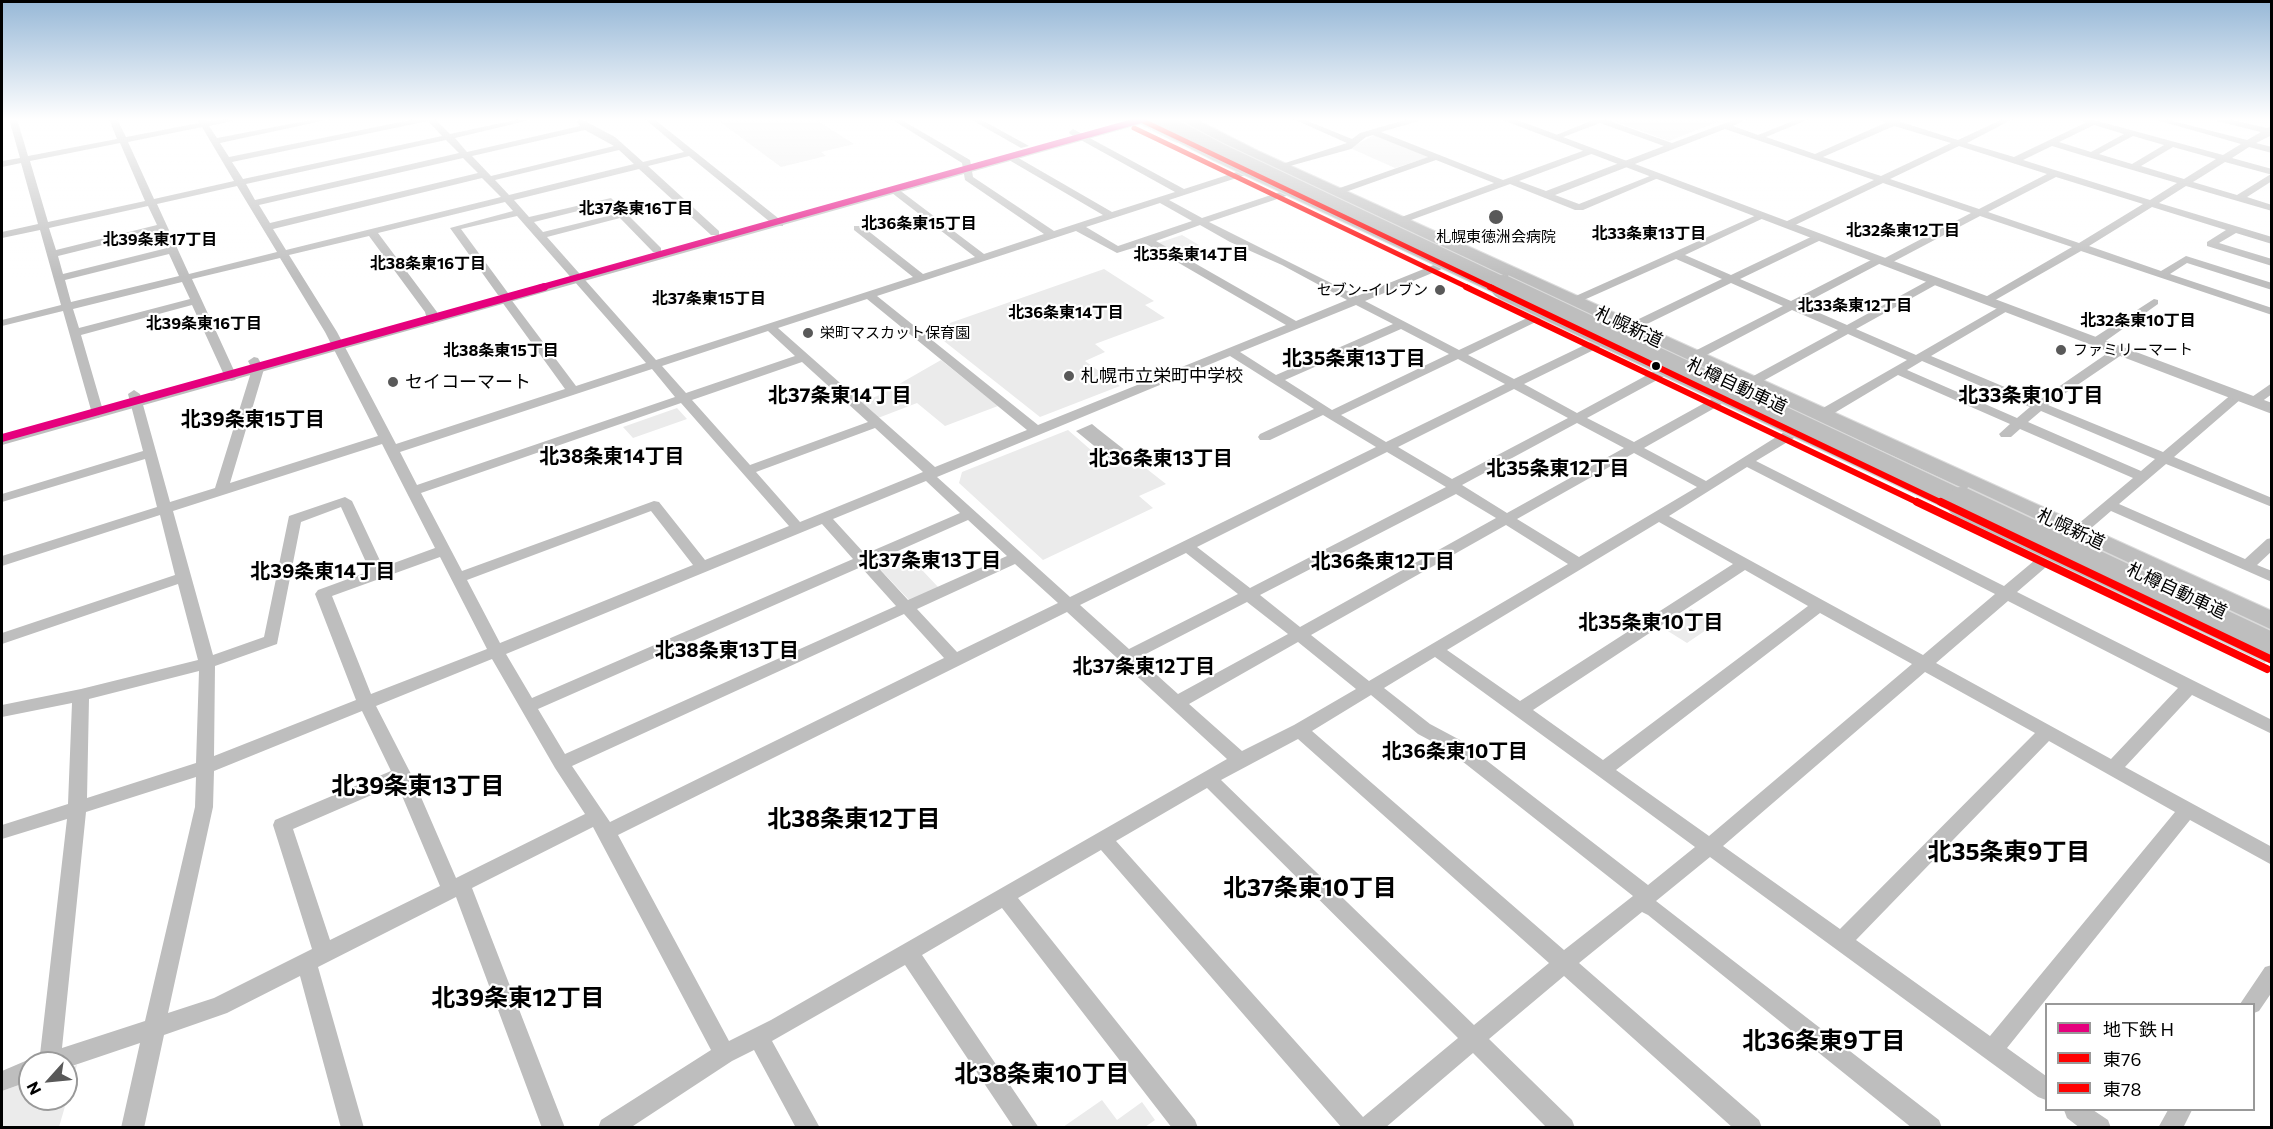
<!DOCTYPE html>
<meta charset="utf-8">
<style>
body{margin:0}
#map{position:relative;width:2273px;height:1129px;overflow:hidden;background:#fff;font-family:Commissioner,"Noto Sans JP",sans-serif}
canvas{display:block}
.frame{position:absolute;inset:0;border:3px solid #000;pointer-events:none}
.legend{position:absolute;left:2045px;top:1003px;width:210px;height:108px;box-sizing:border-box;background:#fff;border:2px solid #999;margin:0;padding:8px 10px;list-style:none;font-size:18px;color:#000}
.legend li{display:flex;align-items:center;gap:12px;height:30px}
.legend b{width:30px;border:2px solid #999}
.north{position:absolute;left:18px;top:1051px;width:60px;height:60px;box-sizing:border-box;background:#fff;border:2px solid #999;border-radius:50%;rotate:243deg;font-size:16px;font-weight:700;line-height:24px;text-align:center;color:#000}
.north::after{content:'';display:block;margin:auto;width:21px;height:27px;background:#595959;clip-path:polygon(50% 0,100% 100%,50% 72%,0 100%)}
</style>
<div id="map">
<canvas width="2273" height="1129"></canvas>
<div class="frame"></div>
<ul class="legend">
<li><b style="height:8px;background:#e5007d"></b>地下鉄 H</li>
<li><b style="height:8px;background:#f00"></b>東76</li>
<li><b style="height:8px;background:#f00"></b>東78</li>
</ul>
<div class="north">N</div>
</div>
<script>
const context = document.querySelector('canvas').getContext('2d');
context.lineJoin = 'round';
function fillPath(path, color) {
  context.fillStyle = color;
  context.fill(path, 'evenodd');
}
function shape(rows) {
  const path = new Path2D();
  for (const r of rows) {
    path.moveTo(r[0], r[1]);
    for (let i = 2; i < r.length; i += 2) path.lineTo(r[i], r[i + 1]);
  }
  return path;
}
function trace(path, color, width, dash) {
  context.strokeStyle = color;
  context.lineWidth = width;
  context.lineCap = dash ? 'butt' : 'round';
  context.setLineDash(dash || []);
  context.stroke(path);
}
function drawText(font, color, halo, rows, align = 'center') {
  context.font = font + ' Commissioner,"Noto Sans JP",sans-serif';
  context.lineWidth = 4.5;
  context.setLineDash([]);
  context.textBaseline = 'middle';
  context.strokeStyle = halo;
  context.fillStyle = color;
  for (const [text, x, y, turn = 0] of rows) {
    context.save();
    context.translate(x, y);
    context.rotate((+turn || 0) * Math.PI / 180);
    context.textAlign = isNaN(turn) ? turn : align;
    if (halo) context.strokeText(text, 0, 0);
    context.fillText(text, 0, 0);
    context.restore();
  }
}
fillPath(shape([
 [716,119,815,119,854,144,821,152,826,156,781,167],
 [1608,119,1725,119,1669,141],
 [1376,134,1429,157,1395,168,1350,148],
 [1182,235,1199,245,1175,253,1158,243],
 [1104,269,1154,301,1145,305,1165,318,1095,344,1105,352,1085,361,1120,386,1040,417,930,330],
 [941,360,998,406,945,426,917,403,878,418,861,402,880,395],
 [677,408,687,419,633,438,623,427],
 [1068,430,1107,464,1129,455,1166,484,1139,496,1153,508,1043,560,959,483,962,472],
 [905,552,939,588,910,601,876,565],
 [1691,609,1715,624,1687,643,1663,628],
 [77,1065,59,1127,2,1127,2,1091,30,1081,30,1099,66,1099,66,1069],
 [1102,1100,1117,1120,1142,1102,1155,1120,1145,1127,1063,1127]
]), '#ebebeb');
fillPath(shape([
 [1092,424,1098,429,1126,451,1109,458,1076,431]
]), '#bdbdbd');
const trunk = shape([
 [1132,119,1150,119,1183,134,1186,137,1178,142,1173,140,1132,119],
 [1178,119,1195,119,1258,151,2272,611,2272,631,1246,157,1178,119]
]);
trace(trunk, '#dbdbdb', 2);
fillPath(shape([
 [9,119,17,119,28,156,117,139,109,119,117,119,126,137,199,123,197,119,205,119,207,121,234,119,233,121,209,126,217,138,316,119,331,119,220,143,229,157,415,119,435,119,450,134,520,119,534,119,455,138,467,152,580,126,576,121,581,119,615,137,643,162,684,152,645,119,654,119,783,222,783,226,775,226,689,156,648,166,719,231,719,235,711,235,639,169,514,200,529,217,611,198,661,248,661,252,653,252,620,218,547,237,656,360,913,277,854,230,854,226,862,226,923,274,975,257,892,193,892,189,898,189,984,254,1044,234,965,180,962,163,891,119,900,119,970,160,973,177,1054,231,1103,215,1009,160,1009,156,1015,156,1112,212,1175,192,1070,134,1069,132,1073,129,1184,189,1246,169,1252,169,1252,173,1169,200,1202,218,1289,189,1295,189,1295,193,1209,222,1357,296,1441,262,1449,262,1449,266,1365,301,1459,350,1542,311,1550,311,1550,315,1468,355,1514,379,1722,279,1676,259,1577,303,1569,303,1569,299,1759,214,1768,216,1685,255,1731,275,1815,235,1823,235,1823,239,1740,279,1791,301,1875,258,1883,259,1971,213,1883,183,1791,227,1783,227,1783,223,1874,180,1725,129,1555,195,1579,204,1655,174,1663,176,1583,210,1575,210,1510,184,1400,224,1395,221,1396,219,1494,183,1436,160,1340,194,1334,194,1334,190,1428,157,1373,135,1366,137,1351,149,1279,169,1279,165,1347,143,1293,119,1303,119,1352,139,1360,133,1408,119,1420,119,1419,121,1381,132,1503,180,1588,149,1594,149,1594,153,1519,181,1546,191,1664,146,1600,123,1558,139,1551,137,1596,119,1604,119,1672,143,1736,119,1747,119,1733,126,1758,135,1798,119,1809,119,1766,137,1815,154,1885,123,1878,119,1900,119,1901,122,1958,140,2003,119,2013,119,1967,143,2014,157,2085,123,2078,119,2090,119,2223,155,2241,144,2153,119,2165,119,2247,140,2261,132,2217,121,2216,119,2229,119,2267,128,2272,126,2272,135,2256,143,2272,147,2272,153,2249,147,2232,158,2272,169,2272,181,2247,197,2272,205,2272,211,2186,186,2159,203,2272,237,2272,244,2236,233,2219,243,2272,259,2272,266,2207,246,2207,242,2226,230,2152,207,2089,246,2161,271,2186,256,2272,283,2272,290,2187,263,2170,274,2272,308,2272,315,2081,251,1990,303,1982,303,1982,299,2072,247,1980,216,1889,264,1881,263,1801,305,1847,325,1931,279,1939,279,1939,283,1856,329,1916,355,2001,306,2009,306,2009,310,1931,356,2038,401,2115,348,2123,348,2123,354,2048,405,2163,452,2233,393,2241,393,2243,396,2241,399,2174,457,2272,498,2272,507,2166,464,2119,504,2245,559,2267,539,2272,538,2272,551,2257,565,2272,571,2272,582,2111,511,2017,592,2272,720,2272,734,2192,695,2125,767,2272,847,2272,865,2190,820,2007,1048,2046,1076,2046,1100,2038,1097,1710,857,1656,901,1939,1120,1942,1128,1912,1128,1648,915,1642,912,1579,963,1759,1120,1762,1128,1733,1128,1564,976,1489,1039,1572,1120,1575,1128,1547,1128,1473,1053,1385,1128,1342,1128,1101,850,1018,898,1195,1120,1198,1128,1172,1128,1002,908,922,955,1039,1128,1014,1128,905,965,772,1041,820,1128,796,1128,754,1050,732,1061,630,1128,598,1128,601,1120,711,1050,593,827,472,888,565,1128,542,1128,456,897,318,967,364,1128,341,1128,300,976,227,1013,164,1035,144,1128,121,1128,140,1043,66,1068,66,1063,39,1063,67,819,2,839,2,825,68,804,72,703,2,717,2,705,81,689,198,660,178,584,2,644,2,633,175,575,160,515,2,566,2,556,157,507,145,459,2,502,2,494,143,451,128,394,134,390,140,394,170,502,215,488,252,369,248,361,254,357,258,358,264,369,230,483,378,436,325,332,280,258,192,279,237,377,235,380,231,381,225,377,192,305,81,335,104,414,98,418,93,417,63,311,2,326,2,320,61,305,40,230,2,238,2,232,38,224,21,163,2,167,2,161,20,158,9,119],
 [428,121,442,136,243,179,232,162,428,121],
 [2094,125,2124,134,2091,152,2059,142,2094,125],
 [1894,126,1951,143,1881,176,1823,157,1894,126],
 [202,127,234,181,154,199,128,142,202,127],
 [585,130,614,146,491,176,472,156,585,130],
 [2133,136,2164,145,2132,164,2099,154,2133,136],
 [446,140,459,153,255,200,246,184,446,140],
 [120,143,145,201,48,222,30,161,120,143],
 [1959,146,2047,174,1979,209,1890,179,1959,146],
 [2052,146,2088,157,2177,183,2150,200,2023,160,2052,146],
 [2173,147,2216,159,2184,179,2141,166,2173,147],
 [619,150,634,164,509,195,495,180,619,150],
 [463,158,478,173,270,223,259,205,463,158],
 [2225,162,2269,174,2271,174,2237,195,2193,182,2225,162],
 [2056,177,2143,204,2079,243,1988,212,2056,177],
 [482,178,501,197,286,250,273,229,482,178],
 [237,186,277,252,189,274,157,204,237,186],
 [505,202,513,211,450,228,498,295,506,295,508,293,461,229,517,216,646,363,576,386,510,298,502,298,502,302,565,389,396,444,337,332,289,255,369,236,425,312,428,323,432,324,438,321,437,312,378,233,505,202],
 [1160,203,1192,221,1118,246,1086,227,1160,203],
 [606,204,616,214,543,232,534,222,606,204],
 [148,206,157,225,56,250,49,228,148,206],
 [1200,225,1230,242,1282,265,1347,300,1296,321,1156,241,1200,225],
 [159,231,167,248,63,274,58,256,159,231],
 [1076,231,1117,253,1146,244,1286,325,1038,425,877,296,1076,231],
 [169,254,179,276,71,302,65,280,169,254],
 [182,282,190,299,79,328,73,309,182,282],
 [1731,283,1783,306,1689,354,1689,360,1697,360,1792,310,1838,330,1746,380,1744,383,1746,386,1754,386,1848,334,1907,360,1816,412,1815,415,1816,418,1826,418,1898,375,2010,424,1999,434,2001,437,2011,437,2020,429,2133,478,2004,586,1756,461,1799,435,1801,432,1799,429,1789,429,1706,481,1644,448,1727,401,1729,398,1727,395,1719,395,1634,442,1587,418,1670,373,1670,367,1662,367,1577,413,1524,384,1731,283],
 [867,299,1027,430,935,467,778,328,867,299],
 [1356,305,1393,324,1276,375,1240,352,1356,305],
 [1401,329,1449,354,1332,410,1285,380,1401,329],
 [768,331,795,356,686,393,662,366,768,331],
 [1230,356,1314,409,1260,434,1258,437,1260,440,1270,440,1323,415,1376,447,1070,597,937,477,1230,356],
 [1458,359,1505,384,1386,442,1341,415,1458,359],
 [1922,361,2030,407,2017,418,1907,370,1922,361],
 [802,362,868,422,750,465,692,400,802,362],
 [652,369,675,397,417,485,400,452,652,369],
 [1514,389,1568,418,1452,479,1398,447,1514,389],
 [681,403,789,526,705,560,659,502,654,501,462,571,421,493,681,403],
 [2041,411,2155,459,2141,471,2028,422,2041,411],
 [1577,423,1624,448,1507,513,1462,485,1577,423],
 [875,428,923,472,800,522,756,472,875,428],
 [382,444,435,548,383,567,352,501,345,497,289,516,264,637,213,655,173,511,382,444],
 [1387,452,1446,487,1250,588,1197,547,1387,452],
 [1634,453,1697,487,1579,557,1517,519,1634,453],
 [1747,467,1995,594,1923,655,1669,516,1747,467],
 [926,481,960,513,865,554,833,519,926,481],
 [1456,494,1496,518,1300,627,1260,595,1456,494],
 [341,507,370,571,318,590,315,594,356,700,214,756,215,666,277,644,301,522,341,507],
 [651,511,693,565,500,643,467,580,651,511],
 [968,520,1007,556,908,600,873,562,968,520],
 [1659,522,1733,564,1520,701,1447,650,1659,522],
 [822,524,853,559,532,698,506,654,822,524],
 [1506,525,1568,564,1369,681,1311,635,1506,525],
 [1186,553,1238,594,1129,649,1080,605,1186,553],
 [440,557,487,649,371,694,332,596,440,557],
 [1015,564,1058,603,957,652,917,609,1015,564],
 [861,567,896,606,565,754,538,709,861,567],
 [1745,570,1808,606,1603,760,1533,710,1745,570],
 [2008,601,2178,688,2111,759,1936,663,2008,601],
 [1247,602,1288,634,1178,694,1138,658,1247,602],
 [1067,612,1227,759,771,1020,729,1041,618,835,1067,612],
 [1820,613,1912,664,1709,836,1616,770,1820,613],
 [904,614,944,658,610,822,572,766,904,614],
 [1298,642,1356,689,1294,725,1242,751,1189,704,1298,642],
 [1435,657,1597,775,1695,847,1648,885,1460,740,1430,724,1384,688,1435,657],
 [492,659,555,768,585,814,456,878,411,774,376,706,492,659],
 [199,671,196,763,87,798,89,699,199,671],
 [1925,672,2035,733,1840,929,1723,846,1925,672],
 [1371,695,1418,734,1448,750,1633,896,1564,950,1312,731,1371,695],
 [362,711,391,771,275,820,273,825,312,949,214,998,168,1013,213,807,214,771,362,711],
 [1298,739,1549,963,1474,1025,1221,780,1298,739],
 [2049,741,2175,812,1990,1036,1856,940,2049,741],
 [196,777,195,807,145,1021,62,1048,86,812,196,777],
 [397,784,440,886,330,940,293,829,397,784],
 [1207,788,1458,1038,1363,1117,1116,841,1207,788],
 [970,119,980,119,1029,146,1021,148,970,119],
 [2154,299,2158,300,2158,304,2100,345,2092,345,2092,339,2154,299],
 [2272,383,2272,394,2257,405,2249,405,2247,402,2249,399,2272,383],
 [2272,965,2272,992,2259,1011,2254,1013,2254,1004,2240,1004,2265,967,2272,965],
 [30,1059,38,1063,30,1063,30,1081,2,1091,2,1071,30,1059],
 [2064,1110,2093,1110,2108,1120,2111,1128,2080,1128,2067,1118,2064,1110],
 [2168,1110,2192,1110,2183,1128,2158,1128,2168,1110]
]), '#bebebe');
fillPath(shape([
 [1137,119,1154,119,1152,121,2,445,2,435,1137,119],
 [1500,119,1515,119,2272,403,2272,414,1500,119]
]), '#bebebe');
fillPath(trunk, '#bebebe');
const motorwayBridgeFar2 = shape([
 [1155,119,1218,152,1506,288]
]);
const motorwayBridgeFar1 = shape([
 [1503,287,1965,504]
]);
const motorwayBridge = shape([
 [1961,502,2272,648]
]);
trace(motorwayBridgeFar2, '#dbdbdb', 21, []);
trace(motorwayBridgeFar1, '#dbdbdb', 26, []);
trace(motorwayBridge, '#dbdbdb', 33, []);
trace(motorwayBridgeFar2, '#bebebe', 19);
trace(motorwayBridgeFar1, '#bebebe', 24);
trace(motorwayBridge, '#bebebe', 30);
trace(shape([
 [1139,119,1493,288]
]), '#f00', 5);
trace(shape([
 [1490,287,1944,504]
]), '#f00', 6);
trace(shape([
 [1941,502,2272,660]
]), '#f00', 8);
trace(shape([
 [1134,128,1469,288]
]), '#f00', 5);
trace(shape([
 [1466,287,1921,504]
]), '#f00', 6);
trace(shape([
 [1917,502,2267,669]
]), '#f00', 8);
trace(shape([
 [539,288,1144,119]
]), '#e5007d', 6);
trace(shape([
 [2,438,544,287]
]), '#e5007d', 8);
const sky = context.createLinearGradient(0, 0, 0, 277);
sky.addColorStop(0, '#97b8d7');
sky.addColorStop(0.43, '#fff');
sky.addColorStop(1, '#ffffff00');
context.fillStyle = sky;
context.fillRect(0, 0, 2273, 277);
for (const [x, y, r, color] of [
 [1496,217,8,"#595959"],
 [1440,290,6,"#595959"],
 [808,333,6,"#595959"],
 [2061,350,6,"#595959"],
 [1656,366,5,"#000"],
 [1069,376,6,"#595959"],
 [393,382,6,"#595959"]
]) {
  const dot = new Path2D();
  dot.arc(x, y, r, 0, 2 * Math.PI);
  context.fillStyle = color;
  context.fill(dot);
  trace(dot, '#fff', 2);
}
drawText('15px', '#000', '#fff', [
 ["札幌東徳洲会病院",1496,237,"center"],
 ["セブン-イレブン",1428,290,"right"],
 ["栄町マスカット保育園",820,333],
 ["ファミリーマート",2073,350]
], 'left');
drawText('bold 16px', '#000', '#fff', [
 ["北37条東16丁目",636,209],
 ["北36条東15丁目",919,224],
 ["北32条東12丁目",1903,231],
 ["北33条東13丁目",1649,234],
 ["北39条東17丁目",160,240],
 ["北35条東14丁目",1191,255],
 ["北38条東16丁目",428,264],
 ["北37条東15丁目",709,299],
 ["北33条東12丁目",1855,306],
 ["北36条東14丁目",1066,313],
 ["北32条東10丁目",2138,321],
 ["北39条東16丁目",204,324],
 ["北38条東15丁目",501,351]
]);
drawText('18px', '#000', '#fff', [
 ["札幌新道",1629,327,25],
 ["札樽自動車道",1737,386,25],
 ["札幌新道",2071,529,25],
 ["札樽自動車道",2177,591,25]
]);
drawText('18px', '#000', '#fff', [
 ["札幌市立栄町中学校",1081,376],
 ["セイコーマート",405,382]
], 'left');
drawText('bold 20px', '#000', '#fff', [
 ["北35条東13丁目",1354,358],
 ["北37条東14丁目",840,395],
 ["北33条東10丁目",2031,395],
 ["北39条東15丁目",253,419],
 ["北38条東14丁目",612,456],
 ["北36条東13丁目",1161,458],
 ["北35条東12丁目",1558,468],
 ["北37条東13丁目",930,560],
 ["北36条東12丁目",1383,561],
 ["北39条東14丁目",323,571],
 ["北35条東10丁目",1651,622],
 ["北38条東13丁目",727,650],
 ["北37条東12丁目",1144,666],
 ["北36条東10丁目",1455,751]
]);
drawText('bold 24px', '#000', '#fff', [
 ["北39条東13丁目",418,786],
 ["北38条東12丁目",854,819],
 ["北35条東9丁目",2009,852],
 ["北37条東10丁目",1310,888],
 ["北39条東12丁目",518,998],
 ["北36条東9丁目",1824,1041],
 ["北38条東10丁目",1042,1074]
]);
</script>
